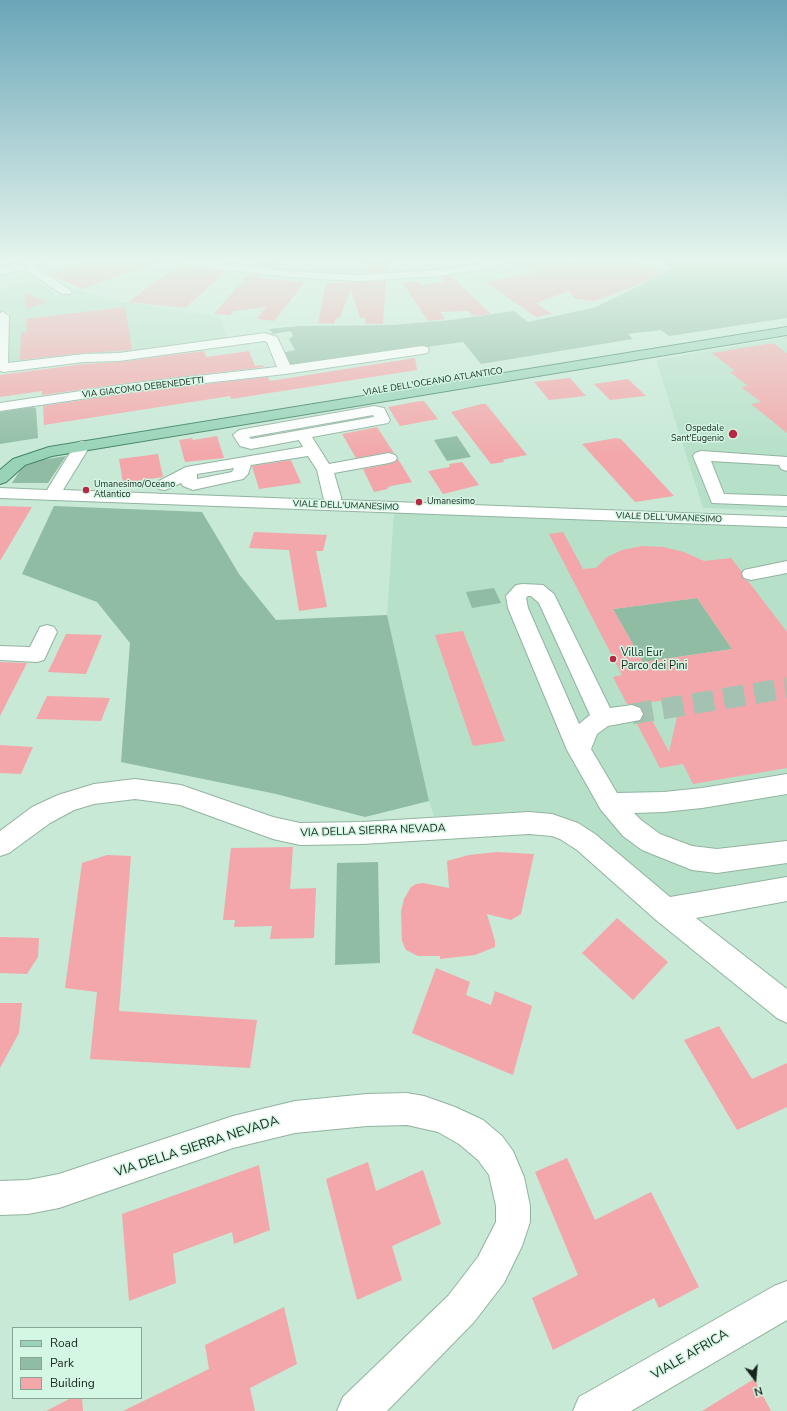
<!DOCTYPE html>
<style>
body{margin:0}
#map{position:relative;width:787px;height:1411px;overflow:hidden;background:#c7e9d6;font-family:"Nunito Sans",sans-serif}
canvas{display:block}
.legend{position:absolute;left:12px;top:1327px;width:130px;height:72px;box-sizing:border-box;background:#d4f7e3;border:1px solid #89a394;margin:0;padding:5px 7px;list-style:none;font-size:12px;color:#18251e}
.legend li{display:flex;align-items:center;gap:8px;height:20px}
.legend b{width:20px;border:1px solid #89a394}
.north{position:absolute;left:735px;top:1359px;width:40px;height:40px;-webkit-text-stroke:3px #d4f7e3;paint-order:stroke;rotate:164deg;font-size:11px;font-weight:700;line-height:16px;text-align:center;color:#18251e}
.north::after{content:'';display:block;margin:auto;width:14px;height:18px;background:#18251e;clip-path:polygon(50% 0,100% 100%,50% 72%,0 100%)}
</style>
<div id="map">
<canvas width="787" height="1411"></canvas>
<ul class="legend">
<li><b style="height:5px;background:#98d3b7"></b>Road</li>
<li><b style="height:11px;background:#8fbca3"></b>Park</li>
<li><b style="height:11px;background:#f3a7aa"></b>Building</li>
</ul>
<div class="north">N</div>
</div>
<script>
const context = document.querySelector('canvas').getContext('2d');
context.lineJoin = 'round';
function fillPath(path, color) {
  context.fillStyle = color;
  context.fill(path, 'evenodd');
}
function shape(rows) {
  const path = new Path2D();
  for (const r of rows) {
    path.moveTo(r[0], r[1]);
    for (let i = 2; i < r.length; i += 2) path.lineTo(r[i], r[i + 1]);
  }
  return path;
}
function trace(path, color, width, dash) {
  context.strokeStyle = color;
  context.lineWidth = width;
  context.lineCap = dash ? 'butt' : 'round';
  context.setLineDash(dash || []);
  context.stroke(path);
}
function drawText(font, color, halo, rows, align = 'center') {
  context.font = font + ' "Nunito Sans",sans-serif';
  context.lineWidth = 3;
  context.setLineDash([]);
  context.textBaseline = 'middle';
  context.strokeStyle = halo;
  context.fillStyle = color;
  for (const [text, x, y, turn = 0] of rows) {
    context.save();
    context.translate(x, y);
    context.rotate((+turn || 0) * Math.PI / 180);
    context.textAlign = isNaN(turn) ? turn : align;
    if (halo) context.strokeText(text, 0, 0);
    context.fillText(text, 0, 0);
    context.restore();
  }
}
fillPath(shape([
 [32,280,53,292,54,296,79,290,108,299,220,317,228,341,9,366,9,312,0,312,0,300,3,299,0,297,0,290],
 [787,337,787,511,703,508,656,360],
 [394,512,787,527,787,878,668,900,551,816,434,816,429,801,387,615]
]), '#b6e0c8');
fillPath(shape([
 [654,258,787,258,787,318,669,336,661,330,628,334,633,339,481,364,463,342,288,366,281,353,295,350,289,339,293,336,291,331,273,334,269,329,299,326,393,325,451,320,514,311,528,322,596,307,651,280,672,267,666,262],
 [32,407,36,408,38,438,0,444,0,412],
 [457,436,471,457,447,461,434,440],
 [66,456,48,483,12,483,21,469,25,466,42,460],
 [54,506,202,512,239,574,276,620,387,615,429,801,365,817,276,794,121,762,130,643,97,602,22,574],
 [494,588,501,603,472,608,466,592],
 [697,598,732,649,643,662,613,609],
 [378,862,380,963,335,965,337,863]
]), '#8fbca3');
fillPath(shape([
 [96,258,164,258,165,260,82,289,49,274],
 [263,258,283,258,273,268,257,265],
 [365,258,387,258,386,272,367,273],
 [517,258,555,258,571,264,581,263,586,258,621,258,663,272,646,282,595,301,575,299,569,291,536,303,552,314,536,317,485,282,537,271,511,263,515,261],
 [177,266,227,271,185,308,128,302],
 [249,274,264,276,261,278,305,282,274,321,257,319,266,307,234,311,230,315,214,314],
 [451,276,491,314,473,316,468,311,440,312,445,319,428,321,402,282,418,281,421,285,444,282,442,277],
 [386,281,383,324,365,324,365,318,360,318,351,289,340,317,335,320,334,324,318,323,326,283],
 [25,292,46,302,26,309],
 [125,307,132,350,84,353,20,360,21,333,27,332,26,319],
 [773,343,787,353,787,433,751,404,761,402,741,387,748,386,730,372,735,371,712,353],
 [204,351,206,357,249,351,255,366,263,365,264,367,135,382,42,395,42,391,0,397,0,375,84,364,119,362],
 [415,358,417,370,231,399,230,396,44,425,43,406,135,392,268,377,270,381],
 [570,378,586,396,549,400,534,382],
 [628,379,646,396,610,400,594,384],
 [420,401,424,401,438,419,400,426,388,407],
 [481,404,486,404,527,455,506,459,503,460,504,462,491,464,451,412],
 [377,427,394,453,389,452,356,458,342,434],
 [217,436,224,458,185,462,179,440,192,438,193,440],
 [616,438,621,439,674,496,635,502,582,444],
 [158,454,163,477,123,483,119,459],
 [398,459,412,482,391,486,387,488,388,489,374,492,363,469,389,464,395,462],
 [291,460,301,483,259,489,252,466],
 [462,462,479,485,443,494,428,471,450,467,449,464],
 [0,506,32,507,0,561],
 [254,532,327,535,323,551,316,551,327,607,299,611,289,550,249,548],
 [563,532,583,569,596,568,607,557,622,550,642,546,663,547,684,552,704,561,731,558,742,572,743,579,748,581,787,632,787,768,693,784,683,764,660,768,636,722,641,721,644,713,641,707,633,704,627,704,613,677,622,675,549,534],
 [697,598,732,649,643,662,613,609],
 [667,700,677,717,669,752,643,703],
 [463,631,505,741,473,746,435,635],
 [66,634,102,635,86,674,48,672],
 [0,662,27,663,0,716],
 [47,696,110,698,101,721,36,719],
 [0,745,33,747,21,774,0,773],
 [293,847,290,889,316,888,314,938,270,939,272,926,234,927,235,920,223,920,231,848],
 [497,852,534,854,521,914,511,920,487,914,495,941,495,947,475,955,440,959,440,956,418,956,406,950,402,941,401,912,404,899,411,887,416,884,423,883,449,888,447,861,469,855],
 [107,855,131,856,119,1011,257,1020,250,1068,90,1059,97,992,65,988,82,863],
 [617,918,668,962,633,1000,582,953],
 [0,937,39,938,38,957,27,974,0,973],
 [436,968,470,982,466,995,491,1005,495,991,532,1006,513,1075,412,1033],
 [0,1003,22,1003,19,1033,0,1068],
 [719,1026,752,1079,787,1063,787,1107,737,1130,684,1040],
 [567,1158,595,1220,651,1192,699,1287,659,1308,654,1298,553,1350,532,1298,578,1275,535,1172],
 [368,1162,376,1191,423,1170,441,1224,392,1246,402,1280,357,1300,326,1179],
 [259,1165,270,1230,234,1244,232,1232,173,1254,176,1283,129,1301,122,1214],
 [284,1307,297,1364,250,1388,255,1411,123,1411,209,1369,205,1345],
 [754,1379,771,1411,702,1411],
 [71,1398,82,1398,83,1411,46,1411]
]), '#f3a7aa');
trace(shape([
 [632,714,787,688]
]), '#a4c2b1', 21, [21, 10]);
const minor = shape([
 [37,258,55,258,54,260,35,266,70,290,72,292,70,294,62,294,24,269,0,275,0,269,37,258],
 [165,258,188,258,287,271,358,275,440,270,477,264,498,258,516,258,515,260,478,270,440,276,358,281,287,277,195,266,166,260,165,258],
 [3,312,9,316,8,363,84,354,119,353,265,333,277,337,290,365,422,346,427,347,429,350,427,353,422,354,285,374,135,391,0,411,0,403,135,383,277,367,267,342,264,341,119,361,84,362,4,372,0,371,0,313,3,312],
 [374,406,384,408,390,420,388,423,312,437,329,464,389,453,395,455,397,458,395,461,389,463,334,473,341,497,341,500,787,517,787,527,0,498,0,488,47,490,76,443,82,441,88,443,90,446,63,490,324,500,317,470,308,456,251,465,248,474,243,479,193,490,183,486,181,483,165,490,159,489,157,485,159,481,186,467,303,447,299,440,251,449,240,446,233,435,239,430,374,406],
 [373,415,374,417,251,439,249,437,373,415],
 [234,468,232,472,197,479,197,474,234,468],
 [701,451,787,457,787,471,781,469,779,465,711,461,724,494,787,496,787,506,712,503,693,456,695,453,701,451],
 [787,561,787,573,751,580,744,578,742,574,744,570,787,561],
 [523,584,543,585,554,594,610,708,632,705,640,708,643,714,640,720,608,726,597,734,591,749,617,793,664,792,702,788,787,774,787,794,702,808,664,812,634,813,641,820,660,834,692,846,717,849,787,841,787,863,717,873,692,870,642,850,623,836,601,810,567,750,508,608,506,596,516,585,523,584],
 [528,596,531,596,539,603,590,715,579,724,528,608,526,598,528,596],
 [47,625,54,627,57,632,44,660,37,662,0,660,0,646,30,647,40,627,47,625],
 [135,779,181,785,273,817,300,823,362,822,529,812,552,814,578,823,595,834,670,897,787,877,787,901,696,918,787,989,787,1023,777,1018,656,920,577,850,560,839,552,836,529,834,362,844,300,845,273,839,180,805,135,799,94,804,74,810,50,823,9,853,0,856,0,831,32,807,58,795,94,784,135,779],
 [407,1093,424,1096,455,1107,483,1120,502,1136,513,1151,524,1177,530,1206,530,1222,522,1246,504,1283,474,1322,387,1411,337,1411,343,1397,448,1296,478,1257,496,1222,496,1206,489,1175,478,1160,459,1144,438,1132,407,1125,367,1126,295,1133,233,1148,59,1208,28,1214,0,1215,0,1181,28,1180,59,1174,233,1116,295,1101,367,1094,407,1093],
 [787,1281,787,1320,631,1411,573,1411,579,1397,774,1286,787,1281]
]);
const major = shape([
 [787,327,787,335,52,456,25,465,6,482,0,484,0,470,13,459,49,447,787,327]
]);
trace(minor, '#92b3a0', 2);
trace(major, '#3f8362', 2);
fillPath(minor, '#fff');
fillPath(major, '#98d3b7');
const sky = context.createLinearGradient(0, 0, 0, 456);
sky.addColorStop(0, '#6aa6b8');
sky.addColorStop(0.57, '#e6f5ed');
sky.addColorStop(1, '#e6f5ed00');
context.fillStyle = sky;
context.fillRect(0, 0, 787, 456);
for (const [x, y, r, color] of [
 [733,434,5,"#b92842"],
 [86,490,4,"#b92842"],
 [419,502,4,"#b92842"],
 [613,659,4,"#b92842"]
]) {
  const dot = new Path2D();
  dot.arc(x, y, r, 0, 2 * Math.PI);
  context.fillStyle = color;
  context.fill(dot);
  trace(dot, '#d4f7e3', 1.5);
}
drawText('9px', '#18251e', '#d4f7e3', [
 ["VIALE DELL'OCEANO ATLANTICO",433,382,-9],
 ["VIA GIACOMO DEBENEDETTI",143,388,-7],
 ["VIALE DELL'UMANESIMO",346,506,2],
 ["VIALE DELL'UMANESIMO",669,518,2]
]);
drawText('9px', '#18251e', '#d4f7e3', [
 ["Ospedale",724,429,"right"],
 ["Sant'Eugenio",724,439,"right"],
 ["Umanesimo/Oceano",94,485],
 ["Atlantico",94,495],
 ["Umanesimo",427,502]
], 'left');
drawText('11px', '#18251e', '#d4f7e3', [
 ["Villa Eur",621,653],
 ["Parco dei Pini",621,666]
], 'left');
drawText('11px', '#18251e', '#d4f7e3', [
 ["VIA DELLA SIERRA NEVADA",373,831,-2]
]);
drawText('13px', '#18251e', '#d4f7e3', [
 ["VIA DELLA SIERRA NEVADA",197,1147,-18],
 ["VIALE AFRICA",690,1355,-30]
]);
</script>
